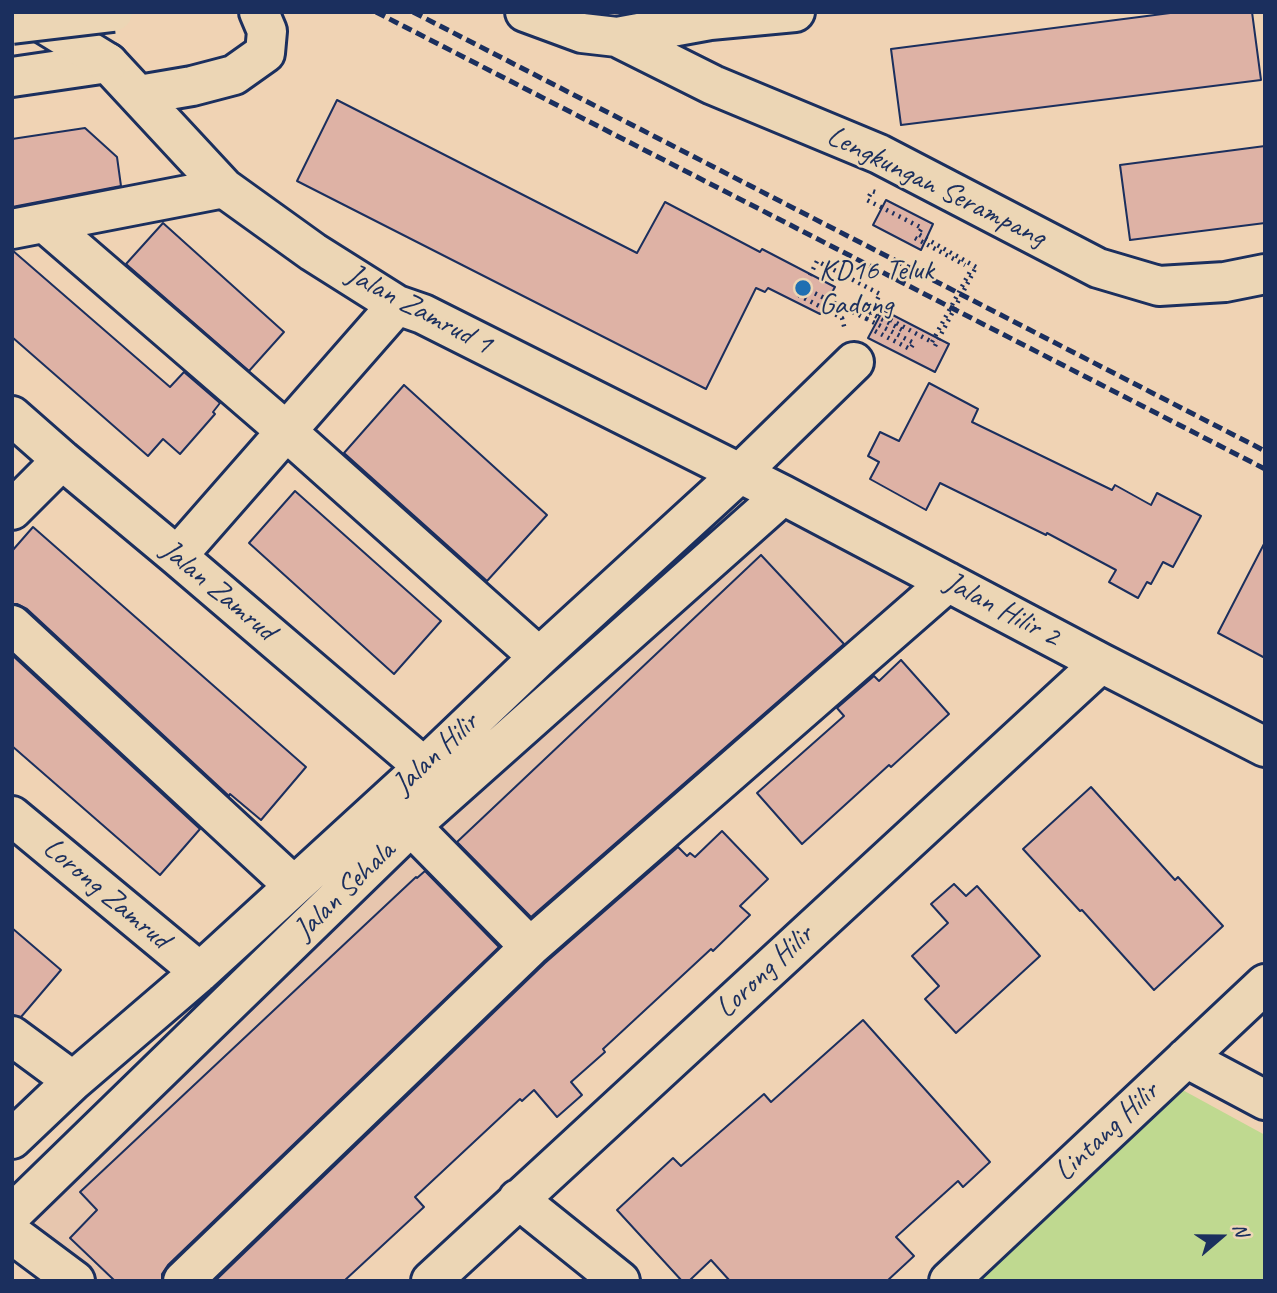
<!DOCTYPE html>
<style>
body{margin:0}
#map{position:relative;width:1277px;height:1293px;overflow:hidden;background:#f0d3b4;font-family:Caveat,sans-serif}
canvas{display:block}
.frame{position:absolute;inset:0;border:14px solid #1b2f5e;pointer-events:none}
.north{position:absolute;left:1186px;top:1202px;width:70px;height:70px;-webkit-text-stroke:5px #ecd6b5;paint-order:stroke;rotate:70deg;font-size:19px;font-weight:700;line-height:28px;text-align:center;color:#1b2f5e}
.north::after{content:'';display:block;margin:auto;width:24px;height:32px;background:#1b2f5e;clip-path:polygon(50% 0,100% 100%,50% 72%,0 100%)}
</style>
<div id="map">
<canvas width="1277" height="1293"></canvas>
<div class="frame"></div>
<div class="north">N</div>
</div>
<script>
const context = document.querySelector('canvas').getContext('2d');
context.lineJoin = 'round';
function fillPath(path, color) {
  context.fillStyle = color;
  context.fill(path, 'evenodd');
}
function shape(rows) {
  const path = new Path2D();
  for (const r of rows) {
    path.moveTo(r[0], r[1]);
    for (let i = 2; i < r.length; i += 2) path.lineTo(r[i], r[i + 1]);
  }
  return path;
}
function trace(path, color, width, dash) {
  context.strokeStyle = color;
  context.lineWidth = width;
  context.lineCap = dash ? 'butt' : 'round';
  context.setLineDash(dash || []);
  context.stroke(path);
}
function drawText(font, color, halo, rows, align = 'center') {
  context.font = font + ' Caveat,sans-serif';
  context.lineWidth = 5;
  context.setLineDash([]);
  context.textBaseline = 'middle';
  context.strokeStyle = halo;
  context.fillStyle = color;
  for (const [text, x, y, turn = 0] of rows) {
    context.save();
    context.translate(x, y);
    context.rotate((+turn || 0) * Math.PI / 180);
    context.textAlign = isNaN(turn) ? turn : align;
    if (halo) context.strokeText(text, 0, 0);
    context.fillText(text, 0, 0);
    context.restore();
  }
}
fillPath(shape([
 [786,511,930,587,171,1281,97,1281,21,1225,433,822]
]), '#e7c6ae');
fillPath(shape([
 [1168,1082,1265,1135,1265,1281,975,1281]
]), '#bfd990');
const building = shape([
 [1178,12,1252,12,1261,80,901,125,891,49,1178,12],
 [337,100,637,253,665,202,760,252,762,249,835,287,820,314,768,288,765,292,756,288,706,389,297,181,337,100],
 [85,128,117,157,121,186,12,207,12,139,85,128],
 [1265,146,1265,223,1130,240,1120,165,1265,146],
 [886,200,933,224,921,250,873,225,886,200],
 [163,223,284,332,249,371,126,264,163,223],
 [12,250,170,387,184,372,220,403,213,412,215,414,180,454,163,439,148,456,12,337,12,250],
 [883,310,949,344,935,372,868,338,883,310],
 [929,383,978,409,972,422,1112,490,1115,485,1151,505,1157,493,1201,516,1173,567,1163,562,1151,584,1147,582,1138,598,1109,582,1116,570,1047,533,1046,535,940,483,926,510,870,479,879,462,868,456,880,432,899,441,929,383],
 [404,385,547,515,487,581,344,453,404,385],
 [295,491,441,621,394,674,249,543,295,491],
 [33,527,306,767,261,820,230,794,229,796,27,609,17,604,12,604,12,551,33,527],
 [1265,542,1265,658,1218,633,1265,542],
 [761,555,844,644,531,917,457,842,761,555],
 [12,655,200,829,160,875,12,746,12,655],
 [901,660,949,714,891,767,889,765,802,844,757,793,844,716,837,708,874,676,879,681,901,660],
 [1091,787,1175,880,1178,877,1223,926,1154,990,1082,910,1080,911,1023,849,1091,787],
 [722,831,768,879,740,906,750,915,713,951,711,949,603,1049,605,1052,571,1082,582,1095,557,1117,534,1090,522,1101,520,1099,415,1197,424,1207,344,1281,215,1281,545,963,678,847,687,856,690,853,695,857,722,831],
 [425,871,499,947,168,1265,162,1274,162,1281,115,1281,70,1238,97,1210,80,1192,416,877,417,878,425,871],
 [954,884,966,896,977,886,1040,956,956,1033,925,999,939,986,912,956,948,923,931,904,954,884],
 [12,928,61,970,21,1017,12,1015,12,928],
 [863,1020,990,1162,963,1187,958,1181,896,1237,914,1256,887,1281,730,1281,711,1260,689,1281,682,1281,617,1210,673,1158,681,1166,764,1094,771,1102,863,1020]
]);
fillPath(building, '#deb2a5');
trace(building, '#1b2f5e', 2);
const minor = shape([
 [525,12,582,33,617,37,710,20,795,12],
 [617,37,713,85,879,154,1098,268,1159,286,1225,282,1265,274],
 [12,77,108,63,224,188,313,252,397,305,423,314,783,495,1101,663,1265,747],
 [139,95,192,86,234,75,265,53,267,31,259,12],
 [45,223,286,431,539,657],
 [12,229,224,188],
 [12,416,62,460,177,556,424,767],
 [12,510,62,460],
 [177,556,397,305],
 [12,625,293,885],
 [12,816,200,972],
 [411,826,530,947],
 [12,1036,73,1081],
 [1186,1058,1265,1100],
 [12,1139,73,1081,200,972,424,767,539,657,739,474,854,362],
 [518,1199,620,1281],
 [12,1214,411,826,783,495],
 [12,1234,75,1281],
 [183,1281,530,947,948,582],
 [431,1281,1101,663],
 [949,1281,1265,984]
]);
const major = shape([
 [25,12,108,63]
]);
trace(minor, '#1b2f5e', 44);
trace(major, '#1b2f5e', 44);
trace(shape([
 [875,192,872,191,867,200,922,228,918,234,976,267],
 [915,238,965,265],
 [804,288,800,296,842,318,845,330],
 [867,319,804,288,817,261,880,294,872,310,932,342],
 [875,331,910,349,914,343,867,319,870,313,906,332]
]), '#1b2f5e', 4.5, [2, 5]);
trace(minor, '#ecd6b5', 38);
trace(major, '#ecd6b5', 38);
trace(shape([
 [376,12,1265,469],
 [413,12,1265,451]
]), '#1b2f5e', 5, [10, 5]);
const majorBridge = shape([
 [12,24,113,12]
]);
trace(majorBridge, '#1b2f5e', 44, []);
trace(shape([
 [932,342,972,268],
 [935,346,976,267]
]), '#1b2f5e', 4.5, [2, 5]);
trace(majorBridge, '#ecd6b5', 38);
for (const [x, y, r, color] of [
 [803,288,9,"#1f6fb2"]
]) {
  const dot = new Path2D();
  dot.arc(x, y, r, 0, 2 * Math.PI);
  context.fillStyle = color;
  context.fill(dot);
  trace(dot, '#ecd6b5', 2.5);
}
drawText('30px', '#1b2f5e', '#ecd6b5', [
 ["Lengkungan Serampang",936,187,26],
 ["Jalan Zamrud 1",419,310,28],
 ["Jalan Zamrud",218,591,40],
 ["Jalan Hilir 2",1002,610,28],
 ["Jalan Hilir",436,754,-43],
 ["Jalan Sehala",345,891,-44],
 ["Lorong Zamrud",106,894,40],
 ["Lorong Hilir",765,972,-43],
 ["Lintang Hilir",1107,1132,-43]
]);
drawText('30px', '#1b2f5e', '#ecd6b5', [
 ["KD16 Teluk",819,271],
 ["Gadong",819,305]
], 'left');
</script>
